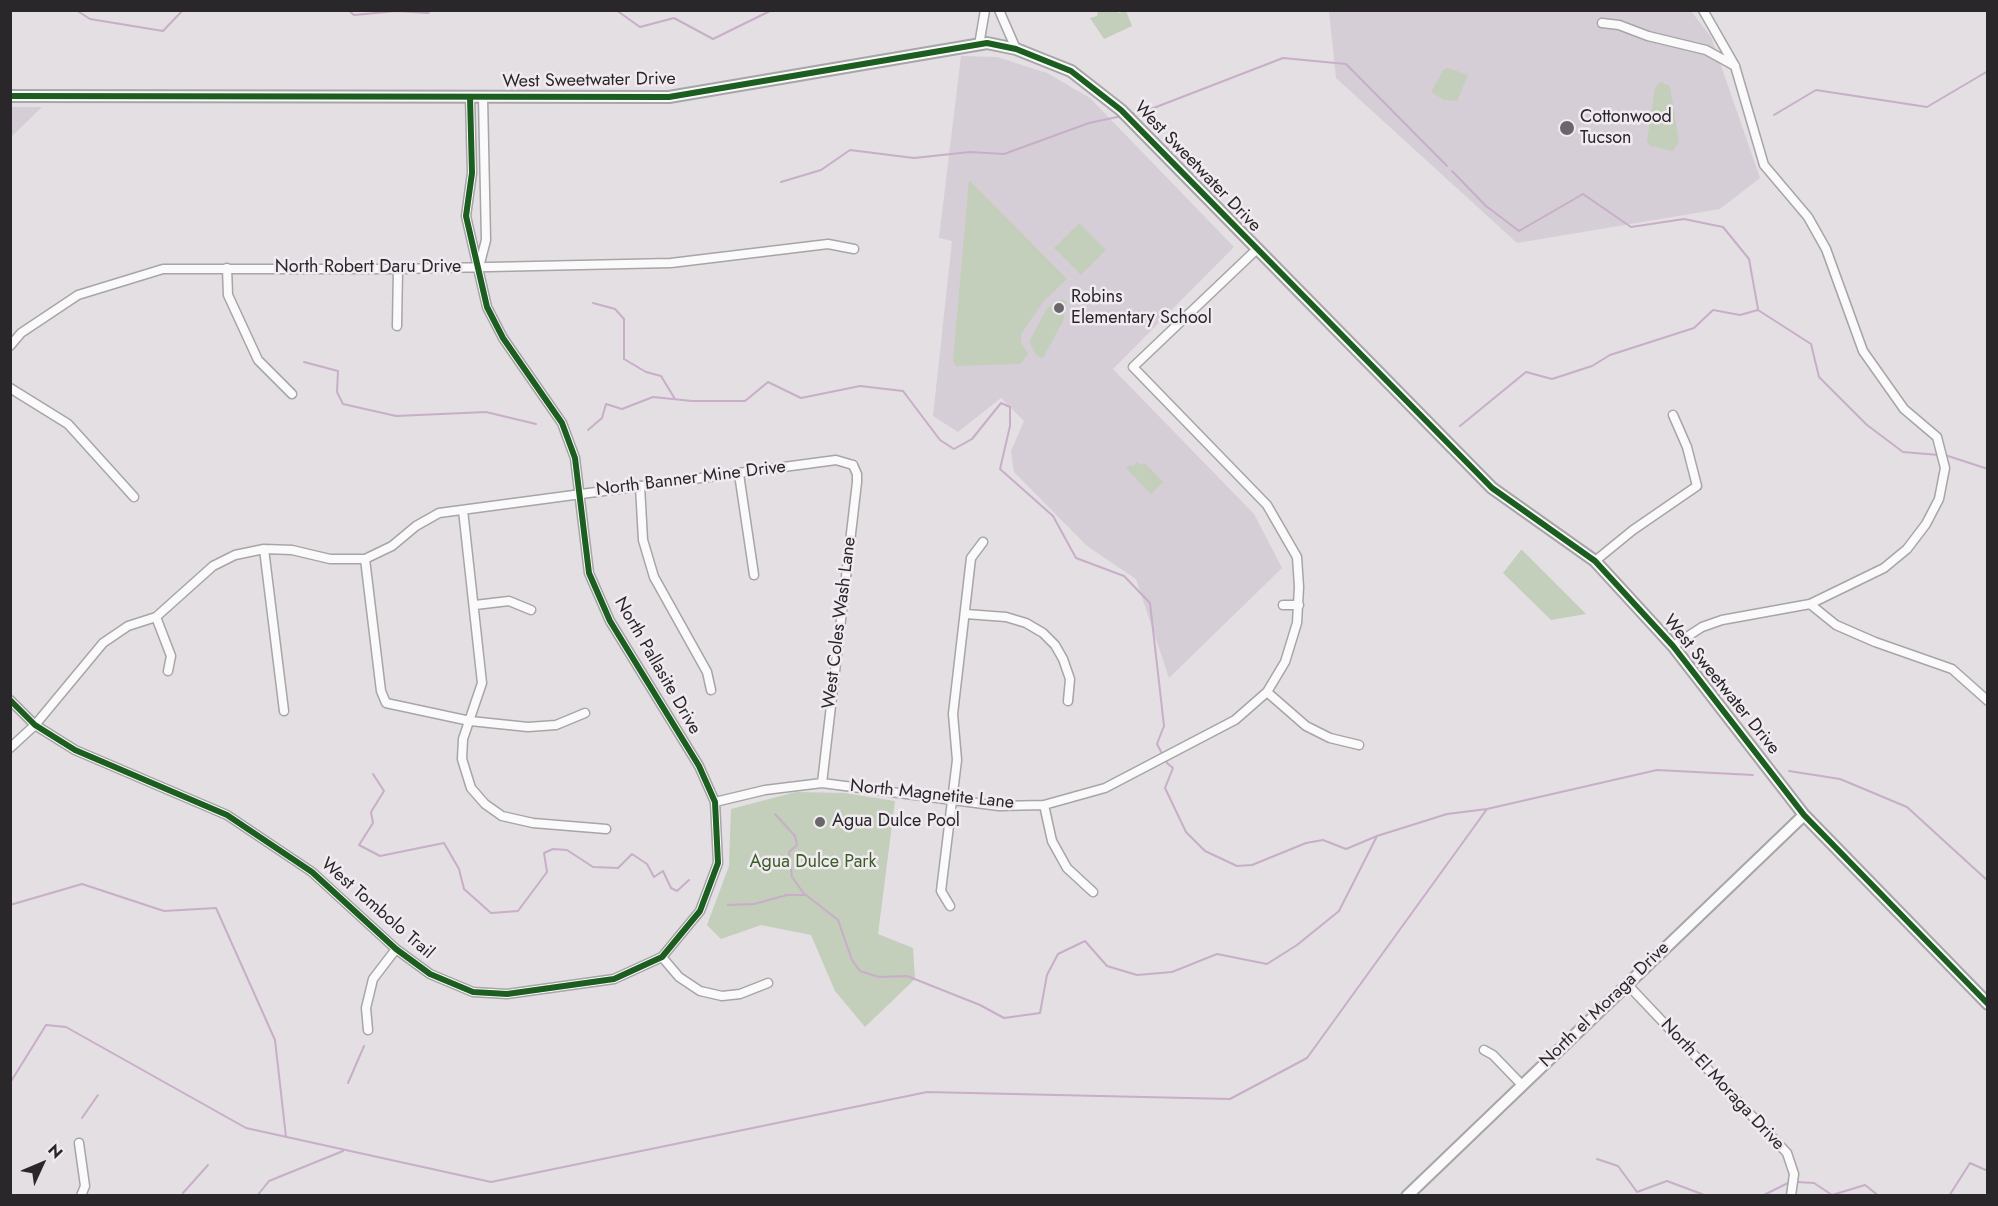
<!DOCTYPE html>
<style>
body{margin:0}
#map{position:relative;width:1998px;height:1206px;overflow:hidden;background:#e3dfe3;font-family:Jost,sans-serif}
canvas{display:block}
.frame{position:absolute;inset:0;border:12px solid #292729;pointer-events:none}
.north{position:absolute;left:12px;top:1134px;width:60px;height:60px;-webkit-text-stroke:4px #f1ebf1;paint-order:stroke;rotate:46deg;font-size:16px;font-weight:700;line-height:24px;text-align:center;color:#292729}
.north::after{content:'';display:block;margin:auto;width:21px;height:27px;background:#292729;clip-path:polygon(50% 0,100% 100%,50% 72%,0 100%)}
</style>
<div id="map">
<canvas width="1998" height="1206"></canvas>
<div class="frame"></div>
<div class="north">N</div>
</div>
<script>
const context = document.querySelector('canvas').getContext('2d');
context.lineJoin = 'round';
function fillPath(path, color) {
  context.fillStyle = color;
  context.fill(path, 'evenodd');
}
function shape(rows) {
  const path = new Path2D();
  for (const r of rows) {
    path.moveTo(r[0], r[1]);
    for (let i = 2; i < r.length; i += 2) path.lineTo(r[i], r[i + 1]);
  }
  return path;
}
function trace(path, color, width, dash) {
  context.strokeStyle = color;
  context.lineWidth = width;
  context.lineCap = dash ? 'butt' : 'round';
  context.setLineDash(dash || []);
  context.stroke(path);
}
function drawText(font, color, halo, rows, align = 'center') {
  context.font = font + ' Jost,sans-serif';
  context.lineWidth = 5;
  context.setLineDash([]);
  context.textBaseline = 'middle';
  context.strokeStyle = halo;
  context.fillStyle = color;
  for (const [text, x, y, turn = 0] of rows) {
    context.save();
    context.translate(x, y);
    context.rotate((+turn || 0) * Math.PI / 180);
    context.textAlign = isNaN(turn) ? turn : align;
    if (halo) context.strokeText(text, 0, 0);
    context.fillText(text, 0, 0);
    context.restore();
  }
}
fillPath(shape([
 [1329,11,1691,11,1711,37,1760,178,1720,209,1517,243,1336,78],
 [961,56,997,57,1047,73,1090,98,1234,247,1113,369,1254,514,1282,568,1169,678,1136,579,1087,546,1014,472,1011,451,1024,421,1001,398,958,432,933,416,952,241,939,238],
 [11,107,42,107,11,137]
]), '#d6ced6');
fillPath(shape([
 [1098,11,1117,11,1119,13,1126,11,1132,26,1104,39,1090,18,1097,16],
 [1448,68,1468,75,1457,101,1444,100,1431,92,1444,69],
 [1661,82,1670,86,1679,142,1673,151,1650,146,1647,141,1655,87],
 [969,180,1067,279,1044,301,1021,334,1021,342,1028,354,1020,364,956,366,953,361],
 [1079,223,1106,250,1081,275,1054,248],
 [1062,299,1067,302,1063,321,1043,358,1037,356,1029,342,1047,308],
 [1137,462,1141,465,1145,463,1163,482,1151,494,1126,468,1130,465,1132,467],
 [1521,550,1522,550,1586,614,1551,620,1503,573],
 [796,792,844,793,895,801,878,934,913,948,915,979,865,1027,835,991,811,935,761,925,721,939,707,925,729,866,731,809]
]), '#c3cebb');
trace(shape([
 [76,10,90,19,163,31,183,10],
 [348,10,354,15,397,11,428,13,431,10],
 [616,10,640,27,674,18,713,39,772,10],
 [1131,114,1151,109,1283,58,1346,64,1447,166],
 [1774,115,1816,90,1927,107,1988,71],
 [1452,171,1486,206,1519,231,1583,194,1631,227,1684,219,1723,227,1749,259,1758,309],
 [781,182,821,170,850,150,914,158,970,152,1004,154,1089,123,1122,116],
 [593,303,615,309,624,319,624,359,646,372,661,376,675,399],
 [304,362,338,371,337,392,343,404,396,416,486,412,536,424],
 [1460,426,1526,372,1552,379,1592,366,1610,355,1694,328,1713,310,1740,315,1758,310,1811,344,1819,377,1867,425,1903,452,1939,455],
 [588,430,602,418,606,404,622,409,653,397,692,401,745,401,768,382,801,398,860,386,903,391,940,440,954,449,972,439,1001,403,1010,407,1010,426,1000,469,1053,516,1076,558,1124,576,1150,603,1164,726,1157,744,1167,763,1173,768,1165,788,1186,832,1205,851,1237,866,1252,865,1306,843,1323,840,1346,849,1377,836],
 [1945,455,1988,469],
 [1789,771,1840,779,1907,807,1988,881],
 [373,774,384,791,371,812,373,823,359,845,380,856,444,843,459,869,464,889,491,913,518,911,547,872,544,853,553,849,567,850,593,867,618,868,632,854,647,864,654,877,663,871,671,888,677,891,689,880],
 [775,814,795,836,797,845,789,852,792,877,805,895],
 [10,905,82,884,164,911,216,908,275,1040,286,1137],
 [728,905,754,904,787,895,806,895,838,920,852,960,860,971,879,977,907,976,980,1005,1004,1018,1040,1013,1047,975,1058,954,1085,941,1107,966,1137,975,1172,972,1217,954,1267,964,1297,945,1339,911,1377,836,1447,814,1487,809],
 [10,1083,46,1025,66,1027,246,1128,491,1182,927,1092,1230,1099,1307,1058,1487,809,1657,770,1753,775],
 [348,1083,364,1046],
 [82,1118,98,1095],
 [1597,1159,1618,1166,1637,1192,1667,1181,1707,1196],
 [1796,1182,1814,1183,1832,1195,1865,1185,1879,1196],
 [183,1193,208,1165],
 [257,1196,269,1181,343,1151],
 [1762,1196,1790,1182],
 [1949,1196,1970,1163,1988,1171]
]), '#c8aec8', 2);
const street = shape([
 [999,10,1016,49],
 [1602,23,1619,25,1648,36,1706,50,1735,66],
 [979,45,985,10],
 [479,267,486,240,483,97],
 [227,268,228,295,258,360,292,394],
 [397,326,398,269],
 [10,346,21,333,78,295,163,269,398,269,671,263,828,244,854,249],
 [10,388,68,424,134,497],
 [739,474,754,575],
 [640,486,643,540,654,577,707,672,711,690],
 [463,510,482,683,463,739,462,759,471,788,485,804,502,816,533,823,606,829],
 [264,549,284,711],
 [365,559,381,691,386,703,470,721,528,727,556,725,585,713],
 [1595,561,1633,530,1697,486,1687,447,1673,415],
 [1810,604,1836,625,1875,642,1952,669,1988,701],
 [475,605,509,601,531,610],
 [1283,605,1299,605],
 [966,614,1006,617,1026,623,1043,633,1055,645,1063,659,1070,679,1068,701],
 [156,617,171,656,168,671],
 [1673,646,1702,627,1722,620,1810,604,1884,568,1907,549,1926,524,1939,499,1945,468,1937,437,1904,409,1863,351,1826,249,1808,217,1764,165,1735,66,1703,10],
 [1267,692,1306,726,1330,738,1359,745],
 [10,700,35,725,75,750,227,815,312,872,396,949,430,974,473,992,507,994,614,979,662,957,700,911,718,863,715,802,699,766,610,621,589,573,575,458,562,423,503,338,487,307,466,216,472,173,470,97],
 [10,748,35,725,103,643,128,626,156,617,213,566,235,555,264,549,292,550,330,559,365,559,392,546,416,526,439,513,836,460,853,465],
 [822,783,857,482,857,474,853,465],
 [715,802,765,790,822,783,999,806,1044,805,1105,788,1235,720,1267,692,1285,662,1297,623,1299,587,1297,557,1267,505,1133,367,1256,250],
 [1044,805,1052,841,1067,868,1093,892],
 [950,906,941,891,957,760,953,714,971,558,983,542],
 [662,957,679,977,700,991,722,996,740,994,768,983],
 [1627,984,1787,1153,1794,1174,1791,1196],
 [368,1030,366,1008,373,979,396,949],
 [1484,1050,1493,1055,1522,1085],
 [79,1143,85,1186,81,1196]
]);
const secondary = shape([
 [10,96,669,97,987,43,1016,49,1071,71,1121,110,1492,488,1595,561,1673,646,1804,815,1988,1004],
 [1407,1196,1804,815]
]);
trace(street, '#a7a5a7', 11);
trace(secondary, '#a7a5a7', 14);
trace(street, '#fbfafb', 8);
trace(secondary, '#fbfafb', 10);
trace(shape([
 [10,96,669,97,987,43,1016,49,1071,71,1121,110,1492,488,1595,561,1673,646,1804,815,1988,1004],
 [10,700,35,725,75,750,227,815,312,872,396,949,430,974,473,992,507,994,614,979,662,957,700,911,718,863,715,802,699,766,610,621,589,573,575,458,562,423,503,338,487,307,466,216,472,173,470,97]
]), '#1b5e20', 6);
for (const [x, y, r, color] of [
 [1567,128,8,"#6a676a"],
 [1059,308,6,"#6a676a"],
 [820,822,6,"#6a676a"]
]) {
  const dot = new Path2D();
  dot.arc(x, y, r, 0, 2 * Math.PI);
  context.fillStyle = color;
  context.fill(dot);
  trace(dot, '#f1ebf1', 2);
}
drawText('18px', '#292729', '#f1ebf1', [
 ["West Sweetwater Drive",589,81,-1],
 ["West Sweetwater Drive",1197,167,46],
 ["North Robert Daru Drive",368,268],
 ["North Banner Mine Drive",691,479,-7],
 ["West Coles Wash Lane",840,623,-83],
 ["North Pallasite Drive",657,666,60],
 ["West Sweetwater Drive",1721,685,51],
 ["North Magnetite Lane",932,795,6],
 ["West Tombolo Trail",377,909,41],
 ["North el Moraga Drive",1605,1005,-44],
 ["North El Moraga Drive",1722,1085,47]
]);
drawText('18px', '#292729', '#f1ebf1', [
 ["Cottonwood",1580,118],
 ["Tucson",1580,139],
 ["Robins",1071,298],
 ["Elementary School",1071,319],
 ["Agua Dulce Pool",832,822]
], 'left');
drawText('18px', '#395d23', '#f1ebf1', [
 ["Agua Dulce Park",813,863]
]);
</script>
